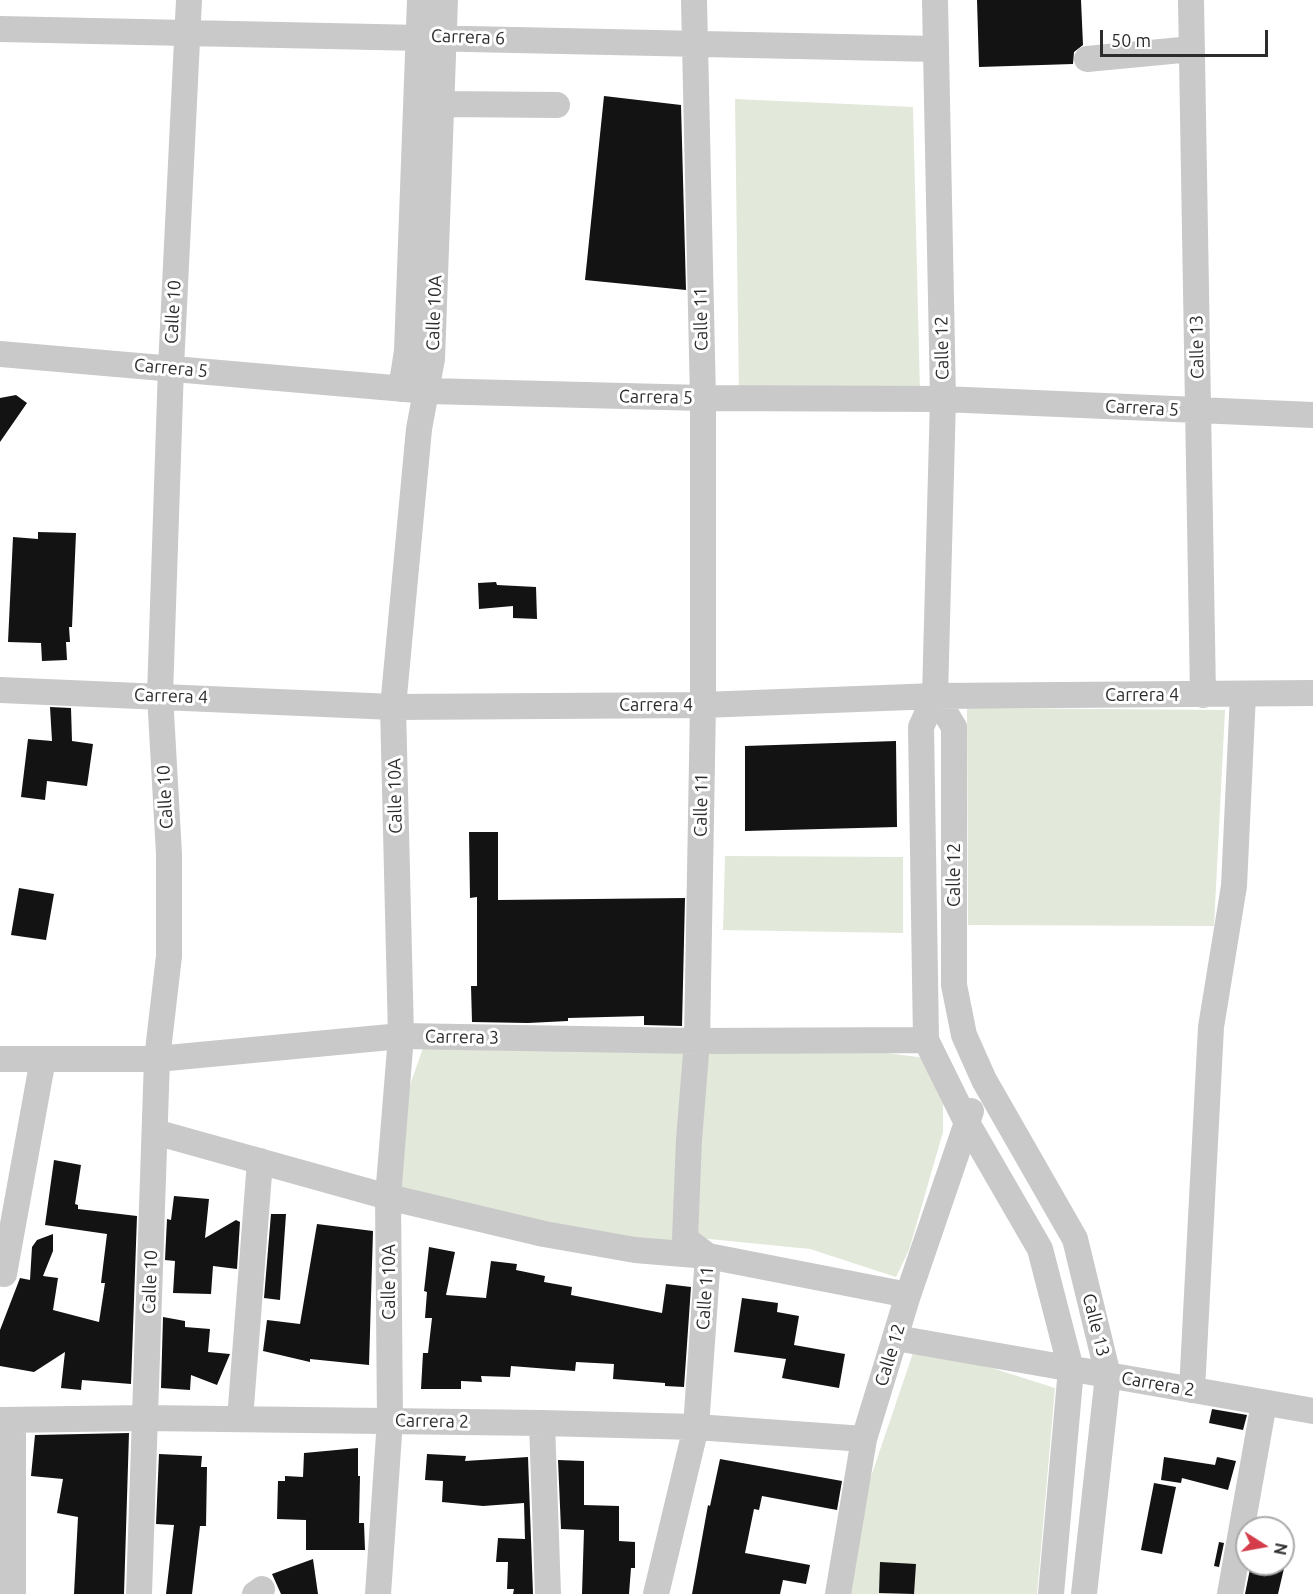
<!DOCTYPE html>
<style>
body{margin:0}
#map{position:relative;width:1313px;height:1594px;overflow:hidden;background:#fff;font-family:Ubuntu,sans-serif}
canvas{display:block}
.north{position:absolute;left:1235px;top:1516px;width:60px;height:60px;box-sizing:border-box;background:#fff;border:2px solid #ababab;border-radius:50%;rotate:101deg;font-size:16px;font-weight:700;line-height:24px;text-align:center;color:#2c2c2c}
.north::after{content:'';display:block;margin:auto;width:21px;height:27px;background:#d43c4a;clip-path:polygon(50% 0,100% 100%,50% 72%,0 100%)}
.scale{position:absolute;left:1100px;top:30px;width:168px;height:27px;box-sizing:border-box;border:3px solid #2c2c2c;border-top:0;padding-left:8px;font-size:18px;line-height:21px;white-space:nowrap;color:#2c2c2c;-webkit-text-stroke:4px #fff;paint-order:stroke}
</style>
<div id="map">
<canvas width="1313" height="1594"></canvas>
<div class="north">N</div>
<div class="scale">50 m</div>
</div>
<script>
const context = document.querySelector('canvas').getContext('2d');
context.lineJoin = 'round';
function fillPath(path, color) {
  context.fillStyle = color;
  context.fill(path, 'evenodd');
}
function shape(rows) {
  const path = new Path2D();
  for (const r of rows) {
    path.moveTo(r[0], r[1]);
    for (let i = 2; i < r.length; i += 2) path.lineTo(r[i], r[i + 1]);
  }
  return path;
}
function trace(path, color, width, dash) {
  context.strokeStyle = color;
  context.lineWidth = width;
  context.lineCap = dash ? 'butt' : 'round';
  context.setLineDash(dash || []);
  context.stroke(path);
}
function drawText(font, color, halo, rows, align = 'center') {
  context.font = font + ' Ubuntu,sans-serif';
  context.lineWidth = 6;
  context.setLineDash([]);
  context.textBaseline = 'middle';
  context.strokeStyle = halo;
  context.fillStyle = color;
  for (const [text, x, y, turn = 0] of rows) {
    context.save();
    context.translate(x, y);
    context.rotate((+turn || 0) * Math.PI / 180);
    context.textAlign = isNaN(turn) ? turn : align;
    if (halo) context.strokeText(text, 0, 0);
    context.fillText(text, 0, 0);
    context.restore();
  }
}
fillPath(shape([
 [735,99,913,107,920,394,739,398],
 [967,708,1225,710,1214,926,968,925],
 [725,856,903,857,903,933,723,930],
 [424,1045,692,1047,683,1245,551,1229,393,1192,409,1088],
 [824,1045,926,1058,943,1091,943,1132,909,1250,896,1277,810,1249,689,1237,698,1109,710,1050],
 [916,1344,1055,1388,1037,1594,850,1594,860,1509]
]), '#e2e8da');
fillPath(shape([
 [977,0,1081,0,1083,45,1074,52,1073,64,979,67],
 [604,96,681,105,686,290,585,280],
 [16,395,27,403,0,442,0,398],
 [38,532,76,533,72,627,69,627,70,642,66,642,67,660,42,661,41,643,8,642,13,537,38,539],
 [496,582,497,585,536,587,537,619,513,618,513,606,479,609,478,583],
 [50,707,71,708,72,741,93,744,87,786,47,781,45,800,21,797,28,739,52,741],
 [896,741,897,827,745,831,745,746],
 [469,832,498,832,498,900,685,898,682,1026,644,1025,644,1016,568,1018,568,1021,528,1023,472,1022,471,986,477,986,477,897,470,898],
 [19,888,54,894,46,940,11,935],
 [54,1160,81,1165,75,1204,78,1205,78,1209,137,1216,131,1384,82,1380,81,1390,61,1388,65,1352,34,1372,0,1366,0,1330,20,1278,30,1280,32,1247,37,1240,53,1234,53,1251,43,1276,58,1278,53,1310,99,1322,105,1283,101,1283,107,1234,45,1225],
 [174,1196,209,1199,205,1238,236,1220,240,1222,237,1269,213,1266,211,1294,173,1293,175,1261,165,1260,167,1219,171,1220],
 [271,1214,286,1214,280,1300,264,1298],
 [317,1224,373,1231,369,1365,310,1359,310,1362,263,1351,267,1320,300,1324],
 [429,1247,455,1252,446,1295,486,1298,491,1261,517,1264,516,1270,545,1276,544,1282,572,1287,571,1295,662,1313,666,1284,691,1287,684,1387,665,1386,665,1383,613,1379,614,1364,576,1362,575,1371,511,1366,510,1377,481,1376,482,1382,461,1381,461,1389,421,1389,423,1353,428,1353,432,1318,425,1318,427,1292,424,1291],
 [742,1298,778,1303,777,1312,799,1316,794,1345,845,1354,839,1388,782,1378,786,1359,734,1352],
 [163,1317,185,1321,185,1327,210,1329,208,1352,230,1354,217,1385,191,1375,190,1390,161,1388],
 [1212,1409,1247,1415,1243,1430,1209,1423],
 [129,1433,124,1594,74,1594,78,1517,57,1513,63,1479,31,1476,35,1435],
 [358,1448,358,1476,360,1476,359,1523,364,1523,365,1550,306,1550,306,1520,277,1519,278,1481,285,1481,285,1476,303,1477,304,1453],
 [159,1454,202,1456,201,1467,207,1467,206,1526,200,1526,192,1594,166,1594,174,1525,156,1524],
 [427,1454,466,1456,465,1461,528,1457,533,1594,513,1594,514,1589,507,1589,508,1562,496,1562,498,1538,525,1539,524,1503,483,1506,442,1502,443,1481,425,1480],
 [1164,1457,1215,1465,1217,1457,1236,1461,1228,1490,1182,1478,1181,1483,1161,1480],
 [720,1459,842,1481,837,1510,762,1496,759,1510,754,1509,745,1553,810,1565,806,1584,783,1580,780,1594,692,1594,708,1505,710,1506],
 [558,1460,584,1461,584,1505,619,1506,619,1541,635,1542,635,1568,631,1568,629,1594,582,1594,584,1530,561,1529],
 [1154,1483,1176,1487,1162,1554,1141,1550],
 [1219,1542,1224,1543,1219,1567,1214,1566],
 [313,1559,318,1594,281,1594,272,1574],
 [880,1562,916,1564,914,1594,879,1593],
 [1251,1564,1285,1564,1278,1594,1245,1594]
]), '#131313');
trace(shape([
 [935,0,943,399,935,696,921,727,926,1040,966,1121,1040,1249,1071,1369,1051,1594],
 [1191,0,1203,695],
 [0,29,936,49],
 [1087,59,1192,49],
 [442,104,557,105],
 [0,354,428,391,703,398,943,399,1313,415],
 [401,389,407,351,420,0],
 [0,690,393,707,703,705,935,696,1313,693],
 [935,696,954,727,954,985,964,1035,984,1080,1075,1239,1108,1375,1084,1594],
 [0,1059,157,1059,401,1036,697,1041,926,1040],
 [155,1132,388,1197,544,1234,635,1250,708,1256,908,1295],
 [4,1274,43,1059],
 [896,1338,1313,1411],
 [1192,1390,1211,1027,1234,886,1243,694],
 [240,1419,260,1161],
 [0,1420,145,1418,542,1423,696,1427,864,1439],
 [542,1423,548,1594],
 [13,1594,13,1420],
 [139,1594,157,1059,169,956,169,854,160,695,171,367,189,0],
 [255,1594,262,1589],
 [378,1594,390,1420,388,1197,401,1036,393,707,419,429,432,359,445,0],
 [656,1594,696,1427,708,1256,685,1239,689,1140,697,1041,703,705,703,398,694,0],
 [838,1594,864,1439,908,1295,971,1111],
 [1230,1594,1264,1403]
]), '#c9c9c9', 26);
drawText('18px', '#2c2c2c', '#fff', [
 ["Carrera 6",468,37,2],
 ["Calle 10",173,312,-87],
 ["Calle 10A",434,313,-88],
 ["Calle 11",701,319,-91],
 ["Calle 13",1197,347,-91],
 ["Calle 12",942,348,-91],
 ["Carrera 5",171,368,5],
 ["Carrera 5",656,397,1],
 ["Carrera 5",1142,408,3],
 ["Carrera 4",1142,695],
 ["Carrera 4",171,696,2],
 ["Carrera 4",656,705],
 ["Calle 10A",395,796,-91],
 ["Calle 10",165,797,-93],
 ["Calle 11",701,805,-89],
 ["Calle 12",954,875,-90],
 ["Carrera 3",462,1037,1],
 ["Calle 10",150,1282,-88],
 ["Calle 10A",389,1282,-90],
 ["Calle 11",705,1298,-86],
 ["Calle 13",1096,1325,76],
 ["Calle 12",890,1355,-73],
 ["Carrera 2",1158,1384,10],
 ["Carrera 2",432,1421,1]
]);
</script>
